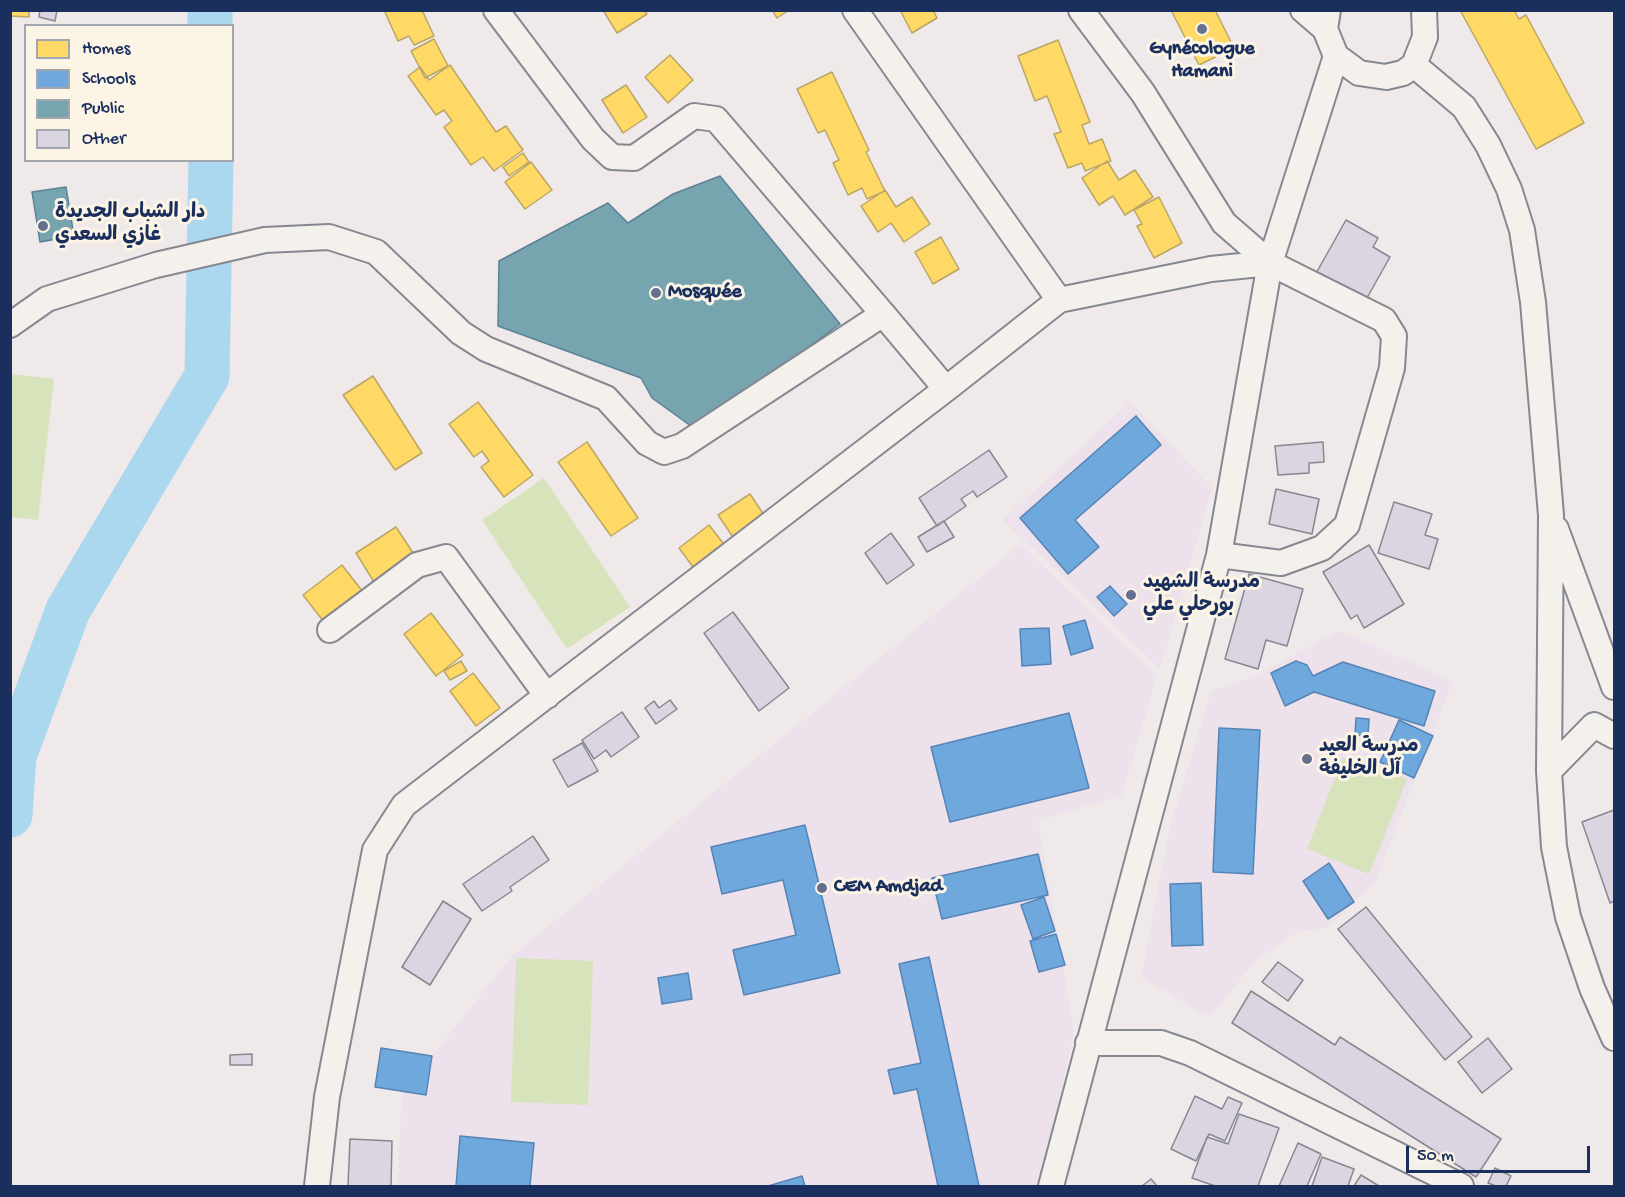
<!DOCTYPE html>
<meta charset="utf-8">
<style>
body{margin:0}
#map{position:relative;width:1625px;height:1197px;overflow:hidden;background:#efe9ea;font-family:"Gochi Hand",sans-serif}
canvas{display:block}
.frame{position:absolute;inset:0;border:12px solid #1b2f5e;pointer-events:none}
.legend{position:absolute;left:24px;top:24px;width:210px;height:138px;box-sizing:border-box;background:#fcf5e5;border:2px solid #a2a6af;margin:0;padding:8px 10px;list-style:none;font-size:18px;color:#1b2f5e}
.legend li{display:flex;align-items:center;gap:12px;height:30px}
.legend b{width:30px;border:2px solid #a2a6af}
.scale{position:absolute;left:1406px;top:1146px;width:184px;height:27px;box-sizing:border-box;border:3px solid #1b2f5e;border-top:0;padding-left:8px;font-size:18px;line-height:21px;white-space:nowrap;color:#1b2f5e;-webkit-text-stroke:4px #fcf5e5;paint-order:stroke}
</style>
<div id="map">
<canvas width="1625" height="1197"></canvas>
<div class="frame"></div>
<ul class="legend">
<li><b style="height:16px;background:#ffd966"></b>Homes</li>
<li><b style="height:16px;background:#6fa8dc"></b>Schools</li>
<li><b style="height:16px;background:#76a5af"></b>Public</li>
<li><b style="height:16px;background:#dbd5e1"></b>Other</li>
</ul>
<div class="scale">50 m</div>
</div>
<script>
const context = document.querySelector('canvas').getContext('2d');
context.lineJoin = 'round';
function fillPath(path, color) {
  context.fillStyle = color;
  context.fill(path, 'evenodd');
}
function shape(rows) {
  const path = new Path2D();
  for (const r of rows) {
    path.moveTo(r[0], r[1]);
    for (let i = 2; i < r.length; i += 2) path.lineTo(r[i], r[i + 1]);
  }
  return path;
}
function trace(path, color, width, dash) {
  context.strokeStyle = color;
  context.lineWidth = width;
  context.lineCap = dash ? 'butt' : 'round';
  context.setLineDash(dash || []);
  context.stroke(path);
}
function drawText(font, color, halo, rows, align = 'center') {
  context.font = font + ' "Gochi Hand","Playpen Sans Arabic",sans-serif';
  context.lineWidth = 6;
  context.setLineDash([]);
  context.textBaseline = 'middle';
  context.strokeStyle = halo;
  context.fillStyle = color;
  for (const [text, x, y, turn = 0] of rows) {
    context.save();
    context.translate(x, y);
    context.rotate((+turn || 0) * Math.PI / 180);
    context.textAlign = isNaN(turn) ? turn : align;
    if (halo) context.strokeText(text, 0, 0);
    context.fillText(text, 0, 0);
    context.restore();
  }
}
fillPath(shape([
 [1130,402,1212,488,1160,669,1003,520],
 [1021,544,1157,676,1122,795,1038,821,1074,1033,1039,1186,397,1186,402,1094,513,955],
 [1339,631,1453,681,1375,882,1327,928,1298,931,1256,960,1209,1018,1141,977,1170,828,1211,691,1255,676]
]), '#ede1eb');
fillPath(shape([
 [11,374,54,379,38,520,11,517],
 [544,478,630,607,567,649,482,520],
 [1343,758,1407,779,1369,874,1307,849],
 [516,958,593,961,588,1105,511,1102]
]), '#d7e3bb');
const homes = shape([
 [10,10,29,10,29,17,10,16,10,10],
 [384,10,422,10,434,36,414,45,409,36,398,41,384,10],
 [603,10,644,10,647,14,617,33,603,10],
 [772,10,789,10,777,18,772,10],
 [900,10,933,10,937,18,912,33,900,10],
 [1171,10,1215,10,1234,48,1199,65,1171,10],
 [1460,10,1514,10,1519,19,1526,15,1584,123,1536,149,1460,10],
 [434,39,448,66,425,78,411,51,434,39],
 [1058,40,1090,122,1082,125,1089,144,1102,139,1111,161,1085,171,1082,163,1068,168,1054,134,1061,132,1047,96,1035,101,1018,56,1058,40],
 [670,55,693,80,668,103,645,77,670,55],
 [450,65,496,132,506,126,523,150,494,171,483,157,471,165,444,127,452,121,444,110,436,115,408,76,420,67,429,80,450,65],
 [832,72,869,150,866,152,885,191,867,199,862,188,848,195,833,163,839,160,825,130,818,133,797,89,832,72],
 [626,85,647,117,623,133,602,100,626,85],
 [523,153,529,162,509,176,503,167,523,153],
 [1107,161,1119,180,1135,170,1153,197,1125,215,1113,196,1099,205,1082,178,1107,161],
 [531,162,552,190,525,209,505,182,531,162],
 [885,190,896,207,912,197,930,224,904,242,891,223,878,232,861,206,885,190],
 [1159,197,1182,243,1154,258,1137,226,1142,224,1134,210,1159,197],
 [941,237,959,269,933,284,915,252,941,237],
 [373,376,422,453,395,470,343,395,373,376],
 [478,402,533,475,504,497,481,467,489,461,482,451,474,457,449,424,478,402],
 [587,442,638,518,611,536,558,462,587,442],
 [750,494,770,524,739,546,718,515,750,494],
 [709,525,730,552,699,575,679,548,709,525],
 [396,527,415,556,374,582,356,553,396,527],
 [342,565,363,592,324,622,303,595,342,565],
 [431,613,463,655,436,676,404,634,431,613],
 [461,661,467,671,450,680,444,671,461,661],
 [473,673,500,708,476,726,450,691,473,673]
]);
fillPath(homes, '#ffd966');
trace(homes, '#bba664', 1.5);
const schools = shape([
 [1136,416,1161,445,1075,520,1099,547,1068,574,1020,518,1136,416],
 [1110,586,1127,604,1114,616,1097,597,1110,586],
 [1085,620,1093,648,1071,655,1063,626,1085,620],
 [1049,628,1051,664,1022,666,1020,629,1049,628],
 [1296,661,1307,665,1313,676,1343,662,1435,691,1424,726,1314,692,1285,706,1271,673,1296,661],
 [1069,713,1089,788,950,822,931,747,1069,713],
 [1356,718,1369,719,1368,736,1355,735,1356,718],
 [1399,720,1433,736,1414,778,1380,762,1399,720],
 [1219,728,1260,730,1253,874,1213,872,1219,728],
 [805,825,840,973,744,995,733,950,796,935,783,880,722,894,711,847,805,825],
 [1038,854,1048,895,942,919,932,878,1038,854],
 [1329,863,1354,902,1328,919,1303,881,1329,863],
 [1201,883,1203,945,1172,946,1170,884,1201,883],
 [1044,897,1055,931,1033,939,1021,905,1044,897],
 [1056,934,1065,965,1039,972,1030,941,1056,934],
 [929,957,979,1186,938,1186,917,1089,894,1094,888,1070,921,1063,899,964,929,957],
 [688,973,692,999,662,1004,658,978,688,973],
 [381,1048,432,1056,426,1095,375,1087,381,1048],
 [460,1136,534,1143,530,1186,456,1186,460,1136],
 [802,1176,805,1186,768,1186,802,1176]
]);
fillPath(schools, '#6fa8dc');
trace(schools, '#5684b6', 1.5);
const public = shape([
 [720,176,840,324,695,429,652,398,641,378,498,326,499,261,608,203,628,223,673,194,720,176],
 [66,187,74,236,40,242,32,192,66,187]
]);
fillPath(public, '#76a5af');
trace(public, '#5b8297', 1.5);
trace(shape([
 [210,10,210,26],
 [10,815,14,756,68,610,207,376,211,160]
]), '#abd8ee', 45);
const building = shape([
 [40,10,57,10,55,21,39,17,40,10],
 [1346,220,1378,238,1373,247,1390,257,1363,305,1314,277,1346,220],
 [1323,442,1324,462,1309,463,1309,473,1278,475,1275,446,1323,442],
 [989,450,1007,477,977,497,973,491,961,499,966,506,937,526,919,498,989,450],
 [1276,489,1319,499,1312,534,1269,524,1276,489],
 [1394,502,1432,514,1425,535,1438,539,1429,569,1378,553,1394,502],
 [944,521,954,537,927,552,918,537,944,521],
 [891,533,914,565,887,584,865,553,891,533],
 [1369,545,1404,604,1364,628,1357,615,1351,619,1323,572,1369,545],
 [1249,574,1303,589,1287,646,1266,640,1258,669,1225,659,1249,574],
 [733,612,789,688,759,711,704,633,733,612],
 [670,700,677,709,656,724,645,708,654,701,659,708,670,700],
 [622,712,639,737,611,757,606,750,594,759,582,740,622,712],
 [582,743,598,771,568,787,553,760,582,743],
 [1614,810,1614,901,1610,903,1582,822,1614,810],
 [533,836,549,860,510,887,512,891,482,911,463,884,533,836],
 [443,901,471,919,430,985,402,967,443,901],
 [1366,907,1472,1037,1445,1060,1338,929,1366,907],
 [1278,962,1303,980,1288,1001,1262,982,1278,962],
 [1251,991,1335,1045,1340,1037,1501,1139,1476,1177,1232,1023,1251,991],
 [1488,1038,1512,1069,1482,1093,1458,1062,1488,1038],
 [252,1054,252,1065,230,1065,230,1055,252,1054],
 [1195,1096,1222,1109,1228,1097,1242,1103,1225,1141,1209,1134,1196,1161,1171,1149,1195,1096],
 [1239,1114,1279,1128,1258,1186,1215,1186,1192,1178,1207,1137,1228,1144,1239,1114],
 [350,1139,392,1141,391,1186,348,1186,350,1139],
 [1298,1143,1321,1154,1307,1186,1279,1186,1298,1143],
 [1322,1157,1354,1169,1348,1186,1312,1186,1322,1157],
 [1495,1168,1511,1176,1506,1186,1496,1186,1488,1183,1495,1168],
 [1361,1175,1379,1186,1354,1186,1361,1175],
 [1151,1179,1157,1186,1142,1186,1151,1179]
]);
fillPath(building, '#dbd5e1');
trace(building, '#868891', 1.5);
const minor = shape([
 [496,10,593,139,612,157,634,158,694,116,716,119,883,314],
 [855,10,1059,300],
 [1081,10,1143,93,1224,223,1270,263,1384,320,1394,336,1392,368,1347,525,1322,548,1281,563,1219,555],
 [1303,10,1325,29],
 [1328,10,1325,29,1336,56,1359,73,1386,77,1403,73,1414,65,1425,37,1424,10],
 [1414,65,1464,107,1488,145,1509,189,1522,230,1533,302,1551,515,1549,771,1554,847,1568,917,1592,988,1614,1038],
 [1270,263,1336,56],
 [10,325,47,299,156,265,265,240,329,237,376,252,461,333,486,349,606,398,647,443,664,452,682,446,883,314,946,389,404,805,375,850,327,1097,317,1186],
 [946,389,1059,300,1211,269,1270,263,1219,555,1051,1186],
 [1556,529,1614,687],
 [330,630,417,565,446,557,547,696],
 [1549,771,1594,725,1614,736],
 [1088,1043,1161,1043,1190,1053,1461,1186]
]);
trace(minor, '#868891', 28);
trace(minor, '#f4f1ec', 24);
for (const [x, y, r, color] of [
 [1202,29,6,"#65708f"],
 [43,226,6,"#65708f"],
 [656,293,6,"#65708f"],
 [1131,595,6,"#65708f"],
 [1307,759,6,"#65708f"],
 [822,888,6,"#65708f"]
]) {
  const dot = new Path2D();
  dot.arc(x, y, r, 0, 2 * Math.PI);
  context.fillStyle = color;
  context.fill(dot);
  trace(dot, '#fcf5e5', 2);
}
drawText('bold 20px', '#1b2f5e', '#fcf5e5', [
 ["Gynécologue",1202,50,"center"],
 ["Hamani",1202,73,"center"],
 ["دار الشباب الجديدة",55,214],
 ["غازي السعدي",55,237],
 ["Mosquée",668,293],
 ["مدرسة الشهيد",1143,584],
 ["بورحلي علي",1143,607],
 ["مدرسة العيد",1319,748],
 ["آل الخليفة",1319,771],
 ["CEM Amdjad",834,888]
], 'left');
</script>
